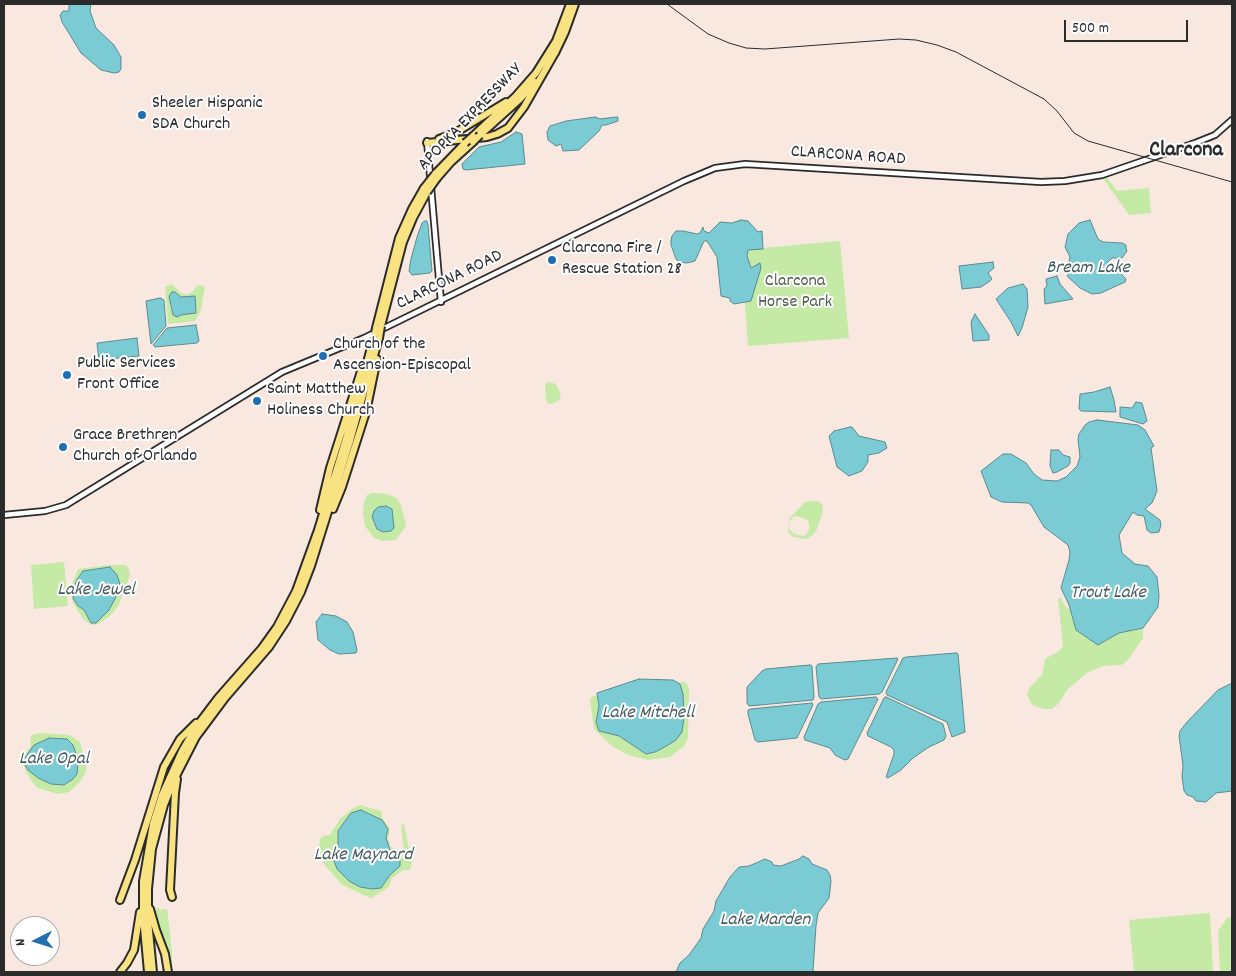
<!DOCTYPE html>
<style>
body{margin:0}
#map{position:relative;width:1236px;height:976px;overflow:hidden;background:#f8e8e0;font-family:Dekko,sans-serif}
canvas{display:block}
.frame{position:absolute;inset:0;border:5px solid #2b2b2b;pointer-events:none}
.north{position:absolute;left:10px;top:916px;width:50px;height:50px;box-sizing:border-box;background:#fff;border:1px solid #aaa;border-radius:50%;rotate:265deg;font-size:14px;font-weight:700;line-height:20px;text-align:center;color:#2b2b2b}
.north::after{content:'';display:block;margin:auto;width:18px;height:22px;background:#1f6fb2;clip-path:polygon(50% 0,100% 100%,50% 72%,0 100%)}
.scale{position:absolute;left:1064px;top:20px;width:124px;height:22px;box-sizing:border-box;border:2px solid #2b2b2b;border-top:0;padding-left:6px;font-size:15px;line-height:18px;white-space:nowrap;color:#2b2b2b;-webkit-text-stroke:4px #fff;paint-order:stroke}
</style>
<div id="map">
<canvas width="1236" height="976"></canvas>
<div class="frame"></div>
<div class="north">N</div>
<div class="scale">500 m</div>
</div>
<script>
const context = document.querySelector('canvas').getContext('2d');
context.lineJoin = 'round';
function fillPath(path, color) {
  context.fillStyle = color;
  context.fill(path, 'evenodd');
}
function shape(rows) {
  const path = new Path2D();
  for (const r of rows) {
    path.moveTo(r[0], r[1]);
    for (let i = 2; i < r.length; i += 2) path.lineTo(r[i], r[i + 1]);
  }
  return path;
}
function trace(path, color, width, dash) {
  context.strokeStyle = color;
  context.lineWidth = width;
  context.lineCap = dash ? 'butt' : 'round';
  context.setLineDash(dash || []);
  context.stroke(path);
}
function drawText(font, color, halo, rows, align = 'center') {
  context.font = font + ' Dekko,sans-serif';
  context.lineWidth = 4;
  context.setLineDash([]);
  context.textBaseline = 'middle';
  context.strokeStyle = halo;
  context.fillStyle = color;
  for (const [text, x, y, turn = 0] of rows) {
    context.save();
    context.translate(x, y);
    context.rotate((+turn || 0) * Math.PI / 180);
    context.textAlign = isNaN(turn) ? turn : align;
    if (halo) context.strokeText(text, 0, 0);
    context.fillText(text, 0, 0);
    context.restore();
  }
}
fillPath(shape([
 [1106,176,1117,191,1149,188,1151,213,1129,215,1102,177],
 [840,241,849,338,748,346,741,250],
 [172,284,181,293,187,295,192,292,198,285,205,286,201,310,195,321,168,324,165,287],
 [175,292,181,297,194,296,181,315,170,307,170,293],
 [548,382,556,384,561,395,559,400,554,403,548,404,546,400,545,385],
 [372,493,388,494,396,498,401,505,406,526,396,540,381,541,373,537,365,526,363,513,364,502,367,495],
 [815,501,819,501,823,506,821,518,816,531,813,535,806,539,793,537,788,532,789,519,805,502],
 [797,516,806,519,809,523,809,531,804,536,794,534,789,529,789,522,793,517],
 [64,562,68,606,34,609,31,565],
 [110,565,125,565,128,567,130,573,128,581,118,606,110,616,98,624,92,625,83,619,73,603,71,595,71,587,78,569],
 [110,567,91,623,84,610,78,606,73,597,76,581,83,571],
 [1058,598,1061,598,1065,606,1070,610,1076,630,1083,635,1105,642,1118,633,1143,628,1143,638,1127,661,1121,665,1104,666,1088,672,1068,689,1058,704,1052,709,1044,709,1032,705,1027,694,1030,687,1042,675,1045,659,1059,651,1063,646],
 [683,681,687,684,689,690,688,738,684,746,670,757,648,760,628,755,612,746,594,729,590,699,592,697,597,695,599,706,597,718,612,734,626,740,646,754,655,752,684,717,683,694,679,683],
 [40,733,69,735,80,742,86,766,86,771,80,782,69,792,58,794,38,788,35,786,26,772,21,758,30,748,31,735],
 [49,738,60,738,77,757,78,770,68,782,63,785,57,785,25,765,24,760,26,756,44,740],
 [360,805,381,811,382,817,390,829,388,838,390,846,401,852,404,852,401,825,404,824,412,863,410,870,403,870,399,873,392,878,389,887,371,898,361,894,341,884,324,864,319,847,320,839,323,836,330,835,340,819,353,808],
 [361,810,382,820,388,829,386,838,390,850,400,856,400,866,390,875,381,888,334,854,338,847,338,831],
 [158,907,160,910,167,909,172,951,172,972,170,960,158,924,156,909],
 [1210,913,1213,972,1134,972,1129,920],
 [1232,917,1232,972,1220,972,1218,931,1227,918]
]), '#c4eaa5');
const water = shape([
 [69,4,91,4,90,11,96,28,114,45,121,57,121,69,119,72,114,73,101,70,81,53,62,22,60,15,63,11,69,11,69,4],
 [595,117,600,119,616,117,618,117,618,121,606,125,602,125,599,131,579,150,563,151,561,144,556,146,548,140,547,132,550,126,566,121,595,117],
 [516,132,522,134,525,164,466,170,463,169,462,164,479,147,501,142,516,132],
 [741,220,748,221,758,232,762,231,763,249,748,250,747,256,751,268,760,263,761,268,751,301,734,304,730,301,730,298,721,296,717,257,707,241,704,241,695,261,687,263,679,262,676,259,671,245,671,240,672,236,676,231,683,231,697,234,700,233,703,227,704,231,709,233,720,222,732,223,741,220],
 [1090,220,1098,239,1103,242,1122,243,1126,245,1126,248,1127,251,1122,258,1112,258,1107,263,1110,270,1121,274,1126,279,1125,282,1101,293,1092,294,1080,288,1068,277,1067,270,1070,257,1065,247,1068,234,1079,223,1090,220],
 [425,221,427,221,428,225,432,271,430,273,412,275,409,271,411,259,417,237,422,223,425,221],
 [993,262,994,268,988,273,992,279,990,281,981,287,962,289,959,266,993,262],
 [1057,276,1060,284,1073,299,1045,304,1044,289,1047,286,1046,279,1057,276],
 [1023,284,1027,289,1028,307,1022,328,1018,336,1011,322,996,299,1008,288,1023,284],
 [172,292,175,292,181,297,195,296,196,313,181,315,177,317,173,315,169,296,172,292],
 [160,298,164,300,166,326,151,344,146,301,160,298],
 [975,314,989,335,989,340,973,341,971,322,975,314],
 [196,325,199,341,197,343,155,347,153,345,167,328,196,325],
 [137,338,139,356,99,360,97,343,137,338],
 [1110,387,1114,400,1116,412,1081,411,1079,409,1080,394,1094,392,1110,387],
 [1136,402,1142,403,1147,421,1143,424,1120,417,1120,407,1132,408,1136,402],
 [1097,420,1138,425,1145,430,1154,446,1151,448,1157,491,1152,503,1145,509,1160,520,1161,525,1159,532,1151,533,1147,530,1144,516,1137,515,1133,512,1119,535,1122,553,1135,564,1148,566,1157,577,1159,595,1158,607,1143,628,1119,633,1098,645,1076,630,1069,605,1061,588,1069,560,1070,552,1068,545,1044,527,1031,505,1028,503,1002,502,991,497,981,471,1003,454,1011,454,1026,463,1034,474,1042,480,1057,481,1066,477,1077,466,1080,457,1078,439,1079,434,1085,425,1089,422,1097,420],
 [850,427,852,427,859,436,885,442,887,448,879,453,868,455,868,462,862,471,849,476,837,467,829,436,834,431,850,427],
 [1051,450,1059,450,1063,455,1070,457,1070,463,1068,466,1057,472,1053,473,1050,466,1051,450],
 [386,506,392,509,394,528,391,531,383,532,377,529,372,517,374,511,378,507,386,506],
 [110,567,117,575,121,587,109,610,96,623,91,623,84,610,78,606,73,598,76,581,83,571,110,567],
 [322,614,336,616,347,622,353,632,357,650,356,653,339,654,330,650,318,640,316,622,322,614],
 [956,653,958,654,965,732,952,737,947,722,887,695,886,692,903,658,906,657,956,653],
 [897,658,898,659,882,692,879,694,821,699,819,697,816,667,818,664,897,658],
 [810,665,812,666,814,697,813,700,749,706,747,703,747,687,762,671,766,669,810,665],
 [639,679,673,680,680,684,683,694,684,717,682,732,676,740,663,748,655,752,646,754,619,736,599,731,596,722,599,706,597,693,639,679],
 [1232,683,1232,791,1216,793,1206,802,1196,801,1193,797,1187,795,1184,791,1182,776,1183,765,1179,736,1180,731,1187,722,1218,690,1232,683],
 [876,697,878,699,848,759,845,760,835,755,830,748,805,740,804,737,818,704,821,702,876,697],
 [886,697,943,724,946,736,944,740,929,747,913,758,901,770,888,778,886,777,894,754,894,750,891,747,868,736,867,733,884,698,886,697],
 [812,703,813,705,797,738,758,742,755,740,748,714,748,710,751,709,812,703],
 [49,738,67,739,73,745,77,757,78,764,77,774,73,779,64,785,51,784,38,778,28,770,25,765,24,760,26,756,34,745,49,738],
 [361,810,382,820,388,829,386,838,390,850,400,856,400,866,390,875,381,888,372,889,360,887,349,881,337,869,333,858,338,847,338,831,343,824,351,813,361,810],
 [803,856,809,859,812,864,827,870,830,875,831,882,829,898,818,913,816,926,813,970,815,972,676,972,680,963,689,955,701,938,703,929,714,911,716,901,730,877,739,867,749,866,765,859,772,862,773,865,781,866,799,859,803,856]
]);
fillPath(water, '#7acbd4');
trace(water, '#5a8b90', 1);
const secondary = shape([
 [427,141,441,302],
 [4,515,45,511,66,505,282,372,364,338,684,181,715,168,745,164,1041,182,1065,181,1102,175,1195,143,1215,135,1232,120]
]);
const highway = shape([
 [555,53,565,32,575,4],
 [480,135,520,99,535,82],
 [473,136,515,97,536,73,556,41,570,4],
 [439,139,455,133,506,102],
 [427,143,487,137,497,134,508,128,524,107,556,51],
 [435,174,465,143],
 [437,178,451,162,473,142],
 [381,326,403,242,413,218,427,192],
 [376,328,399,238,412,209,424,188],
 [333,509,342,487,366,412,377,359],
 [320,510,330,468,363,365],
 [172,897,170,890,175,793,177,779],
 [120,900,135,860,164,767,180,739,196,723],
 [150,909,156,930,165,954,168,972],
 [120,972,127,963,134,950,140,912],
 [148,972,143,917,143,881,153,824,162,795,182,751,196,727,218,698,262,648,277,627,296,591,318,530,346,439,375,333],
 [153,972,148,920,148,889,152,849,164,805,174,780,196,737,225,698,269,647,286,621,301,592,311,566,350,441,379,338]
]);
trace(secondary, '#2b2b2b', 8);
trace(highway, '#2b2b2b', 10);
trace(secondary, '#fff', 4.5);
trace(highway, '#f8e281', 6);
trace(shape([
 [667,4,708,34,729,43,746,48,765,49,899,39,916,40,937,45,956,52,1044,99,1057,111,1074,133,1088,141,1232,182]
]), '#2b2b2b', 1);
const highwayBridge = shape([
 [473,142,480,135],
 [465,143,473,136],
 [424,188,435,174],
 [427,192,437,178],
 [375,333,376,328],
 [379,338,381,326]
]);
trace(highwayBridge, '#2b2b2b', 10, []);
trace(highwayBridge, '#f8e281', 6);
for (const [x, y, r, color] of [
 [142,115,5,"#1f6fb2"],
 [552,260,5,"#1f6fb2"],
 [323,356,5,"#1f6fb2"],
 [67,375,5,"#1f6fb2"],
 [257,401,5,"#1f6fb2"],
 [63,447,5,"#1f6fb2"]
]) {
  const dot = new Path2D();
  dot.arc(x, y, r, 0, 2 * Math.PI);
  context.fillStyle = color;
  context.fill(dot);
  trace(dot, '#fff', 2);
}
drawText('18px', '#2b2b2b', '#fff', [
 ["Sheeler Hispanic",152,105],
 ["SDA Church",152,126],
 ["Clarcona Fire /",562,250],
 ["Rescue Station 28",562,271],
 ["Church of the",333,346],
 ["Ascension-Episcopal",333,367],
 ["Public Services",77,365],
 ["Front Office",77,386],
 ["Saint Matthew",267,391],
 ["Holiness Church",267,412],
 ["Grace Brethren",73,437],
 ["Church of Orlando",73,458]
], 'left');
drawText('18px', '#2b2b2b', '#fff', [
 ["APOPKA EXPRESSWAY",471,118,-46],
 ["CLARCONA ROAD",848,157,4],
 ["CLARCONA ROAD",450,281,-26]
]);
drawText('18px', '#515b4a', '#fff', [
 ["Clarcona",795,283],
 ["Horse Park",795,304]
]);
drawText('italic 19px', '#435b5e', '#fff', [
 ["Bream Lake",1088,269],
 ["Lake Jewel",96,591],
 ["Trout Lake",1108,594],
 ["Lake Mitchell",648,714],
 ["Lake Opal",54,760],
 ["Lake Maynard",363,856],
 ["Lake Marden",765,921]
]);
drawText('bold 22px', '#2b2b2b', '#fff', [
 ["Clarcona",1186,152]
]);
</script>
